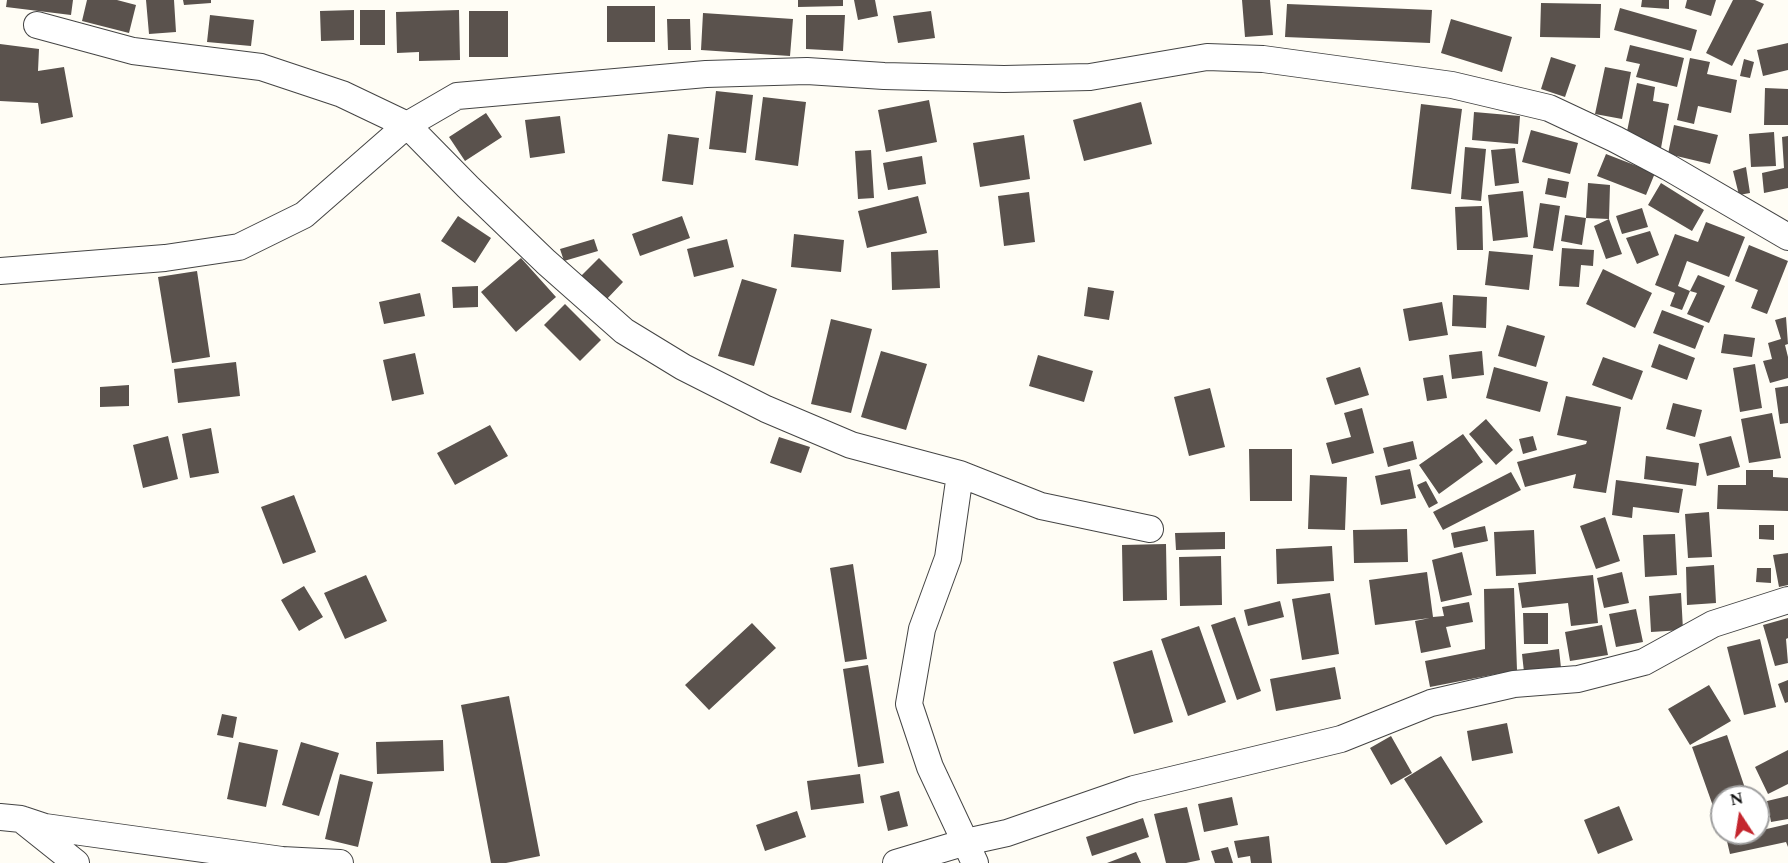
<!DOCTYPE html>
<style>
body{margin:0}
#map{position:relative;width:1788px;height:863px;overflow:hidden;background:#fffdf5;font-family:Spectral,serif}
canvas{display:block}
.north{position:absolute;left:1710px;top:785px;width:60px;height:60px;box-sizing:border-box;background:#fff;border:2px solid #a0a0a0;border-radius:50%;rotate:348deg;font-size:16px;font-weight:700;line-height:24px;text-align:center;color:#111}
.north::after{content:'';display:block;margin:auto;width:21px;height:27px;background:#c4262e;clip-path:polygon(50% 0,100% 100%,50% 72%,0 100%)}
</style>
<div id="map">
<canvas width="1788" height="863"></canvas>
<div class="north">N</div>
</div>
<script>
const context = document.querySelector('canvas').getContext('2d');
context.lineJoin = 'round';
function fillPath(path, color) {
  context.fillStyle = color;
  context.fill(path, 'evenodd');
}
function shape(rows) {
  const path = new Path2D();
  for (const r of rows) {
    path.moveTo(r[0], r[1]);
    for (let i = 2; i < r.length; i += 2) path.lineTo(r[i], r[i + 1]);
  }
  return path;
}
function trace(path, color, width, dash) {
  context.strokeStyle = color;
  context.lineWidth = width;
  context.lineCap = dash ? 'butt' : 'round';
  context.setLineDash(dash || []);
  context.stroke(path);
}
fillPath(shape([
 [7,0,73,0,71,15,6,7],
 [87,0,117,0,136,5,129,33,82,21],
 [146,0,174,0,176,32,149,34],
 [183,0,211,0,211,3,184,5],
 [798,0,843,0,843,6,798,7],
 [854,0,875,0,878,16,858,20],
 [1242,0,1270,0,1273,35,1245,37],
 [1642,0,1669,0,1669,9,1641,7],
 [1687,0,1716,0,1711,16,1685,8],
 [1733,0,1755,0,1764,4,1732,66,1706,53],
 [1541,3,1601,4,1600,38,1540,37],
 [1287,4,1432,10,1430,43,1285,37],
 [607,6,655,6,655,42,607,42],
 [1620,8,1697,30,1691,51,1614,30],
 [354,10,354,40,321,41,320,11],
 [360,10,385,10,385,45,360,45],
 [459,10,460,60,419,61,419,52,397,53,396,12],
 [469,11,508,11,508,57,469,57],
 [931,11,935,38,898,43,893,16],
 [703,13,793,19,790,56,701,50],
 [210,15,254,20,251,46,207,42],
 [806,15,845,15,843,51,806,49],
 [667,19,690,19,691,50,668,50],
 [1451,19,1512,37,1502,72,1441,53],
 [1788,43,1788,70,1763,76,1757,50],
 [0,44,39,49,38,71,64,67,73,117,41,124,38,103,0,101],
 [1630,45,1684,58,1677,87,1636,77,1640,64,1626,61],
 [1551,57,1576,65,1565,97,1541,89],
 [1690,58,1710,62,1707,74,1737,80,1731,113,1698,106,1694,124,1677,120],
 [1744,59,1754,62,1750,78,1740,76],
 [1605,67,1631,72,1622,119,1595,114],
 [1637,83,1655,87,1653,101,1669,104,1661,148,1625,141],
 [1765,88,1788,89,1788,125,1764,125],
 [716,91,753,95,746,153,709,149],
 [763,97,806,102,798,166,755,160],
 [929,100,937,142,886,152,878,110],
 [1141,102,1152,144,1084,161,1073,120],
 [1421,104,1462,109,1451,194,1411,189],
 [1474,112,1520,116,1518,144,1472,140],
 [486,113,502,137,465,161,449,137],
 [560,116,565,153,530,158,525,120],
 [1674,125,1718,135,1710,164,1668,154],
 [1531,130,1578,143,1570,174,1522,162],
 [1774,132,1776,166,1751,167,1749,134],
 [668,134,699,138,693,185,662,181],
 [1024,135,1030,179,980,187,973,143],
 [1788,136,1788,188,1764,193,1762,173,1784,168,1782,137],
 [1465,147,1486,149,1481,201,1461,199],
 [1515,148,1519,183,1495,186,1491,150],
 [871,150,874,198,858,199,855,151],
 [1606,154,1655,173,1646,195,1597,176],
 [922,156,926,184,888,190,883,163],
 [1746,167,1750,193,1739,195,1733,171],
 [1548,178,1569,182,1566,198,1545,194],
 [1588,183,1610,185,1609,219,1586,218],
 [1661,183,1704,210,1692,231,1648,205],
 [1523,191,1528,237,1493,241,1488,195],
 [1029,192,1035,242,1004,246,998,196],
 [918,196,927,233,867,248,858,211],
 [1540,203,1560,206,1553,251,1533,248],
 [1482,206,1483,250,1457,250,1455,207],
 [1642,208,1648,227,1622,234,1616,216],
 [1565,215,1586,218,1582,245,1561,241],
 [458,216,491,238,475,263,441,241],
 [682,216,690,238,640,256,632,234],
 [1609,219,1622,254,1606,259,1594,226],
 [1706,222,1745,237,1729,277,1687,261,1678,286,1690,291,1682,310,1670,306,1675,293,1655,285,1675,234,1698,242],
 [1650,231,1659,255,1637,264,1626,238],
 [794,234,844,240,841,272,791,267],
 [594,239,598,251,564,261,560,249],
 [727,239,734,267,694,277,687,249],
 [1749,245,1788,261,1767,314,1751,308,1758,290,1735,281],
 [1562,248,1594,250,1593,266,1581,265,1579,287,1559,286],
 [938,250,940,288,892,290,891,252],
 [1489,251,1533,255,1529,290,1485,285],
 [521,258,556,297,516,332,481,292],
 [599,258,623,282,605,301,580,277],
 [1603,269,1652,293,1635,328,1586,304],
 [197,271,210,357,172,363,158,277],
 [1698,275,1725,286,1709,323,1687,314,1697,293,1690,291],
 [742,279,777,289,754,366,718,356],
 [478,286,478,307,453,308,452,287],
 [1088,287,1114,291,1109,320,1084,316],
 [420,293,425,316,384,324,379,302],
 [1453,295,1487,297,1486,328,1452,326],
 [1442,302,1448,335,1409,341,1403,309],
 [565,304,601,340,580,361,544,325],
 [1662,310,1704,326,1695,349,1653,333],
 [1786,317,1788,344,1785,345,1788,357,1788,378,1770,383,1763,361,1772,359,1768,343,1781,339,1775,320],
 [831,319,872,329,851,413,811,404],
 [1507,325,1545,336,1536,367,1498,356],
 [1724,334,1755,338,1752,357,1721,353],
 [1659,344,1695,358,1687,380,1651,367],
 [881,351,927,364,906,430,861,417],
 [1482,351,1484,375,1452,379,1449,355],
 [415,353,424,394,392,401,383,360],
 [1038,355,1093,371,1084,402,1029,386],
 [1603,357,1643,371,1632,400,1592,385],
 [236,362,240,396,178,403,174,369],
 [1755,364,1762,408,1740,412,1733,368],
 [1360,367,1369,395,1335,405,1326,378],
 [1494,367,1548,382,1540,412,1486,398],
 [1443,375,1447,398,1427,401,1423,378],
 [129,385,129,406,100,407,100,387],
 [1788,386,1788,423,1780,424,1775,388],
 [1210,388,1225,447,1189,456,1174,397],
 [1566,396,1621,407,1606,493,1573,488,1576,474,1525,487,1517,462,1586,444,1587,441,1557,435],
 [1673,403,1702,410,1695,437,1666,429],
 [1362,408,1374,453,1332,464,1326,443,1351,437,1344,413],
 [1772,413,1781,458,1749,463,1741,419],
 [1486,419,1513,450,1496,465,1469,434],
 [490,425,508,456,455,485,437,453],
 [211,428,219,473,190,478,182,434],
 [1463,434,1483,462,1439,494,1419,465],
 [168,436,178,479,143,488,133,445],
 [1533,436,1537,450,1523,454,1519,439],
 [1731,436,1740,467,1707,476,1699,444],
 [779,437,810,447,801,473,770,463],
 [1413,441,1417,459,1388,467,1383,448],
 [1249,449,1292,449,1292,501,1250,501],
 [1646,456,1699,463,1696,486,1644,479],
 [1410,469,1416,498,1381,505,1375,476],
 [1746,470,1773,470,1773,477,1788,478,1788,511,1717,509,1718,485,1746,485],
 [1511,472,1521,490,1443,530,1433,512],
 [1310,475,1347,477,1345,530,1308,529],
 [1616,480,1683,489,1679,513,1633,507,1632,518,1612,515],
 [1426,481,1438,503,1429,508,1417,485],
 [294,495,316,552,283,564,261,507],
 [1709,512,1712,557,1688,558,1685,514],
 [1605,517,1620,561,1596,569,1580,526],
 [1759,525,1774,525,1774,540,1759,539],
 [1485,526,1488,541,1454,548,1451,533],
 [1407,529,1408,562,1354,563,1353,530],
 [1534,530,1536,574,1496,576,1494,532],
 [1225,532,1225,549,1176,550,1175,533],
 [1675,534,1677,575,1645,577,1643,535],
 [1166,544,1167,600,1123,601,1122,545],
 [1332,546,1334,581,1277,584,1276,549],
 [1462,552,1472,595,1441,602,1432,560],
 [1788,553,1788,585,1779,587,1773,555],
 [1221,556,1222,605,1180,606,1179,557],
 [853,564,867,659,845,662,830,568],
 [1714,565,1716,603,1687,605,1686,567],
 [1757,568,1771,568,1771,583,1756,582],
 [1427,572,1433,617,1444,616,1442,607,1469,602,1473,622,1446,627,1451,647,1421,653,1415,621,1430,618,1375,625,1369,580],
 [1622,572,1629,603,1604,608,1597,578],
 [366,575,387,621,345,639,324,593],
 [1593,575,1598,623,1571,626,1568,603,1522,608,1518,583],
 [304,586,323,617,299,631,281,600],
 [1514,588,1517,670,1430,687,1425,661,1485,649,1484,589],
 [1330,593,1339,654,1302,660,1292,599],
 [1681,593,1683,630,1651,632,1649,596],
 [1280,601,1284,617,1248,626,1244,610],
 [1636,609,1643,642,1616,647,1609,614],
 [1523,613,1548,613,1548,644,1524,644],
 [1235,617,1261,691,1237,700,1211,625],
 [1788,618,1788,638,1786,639,1788,663,1775,666,1763,625],
 [752,623,776,648,709,710,685,685],
 [1602,625,1608,655,1570,661,1565,632],
 [1199,626,1226,702,1188,716,1161,639],
 [1760,639,1776,707,1744,715,1727,647],
 [1559,649,1561,668,1524,672,1522,654],
 [1152,650,1173,722,1134,734,1113,662],
 [868,665,884,763,858,767,843,669],
 [1335,667,1341,699,1276,711,1270,679],
 [1788,680,1788,702,1785,703,1778,684],
 [1709,685,1731,721,1690,745,1668,709],
 [509,696,540,856,506,863,491,863,461,705],
 [222,714,237,717,233,738,217,735],
 [1507,723,1513,753,1472,761,1467,731],
 [1727,735,1748,797,1722,797,1722,822,1719,823,1692,747],
 [1391,736,1412,773,1391,785,1370,748],
 [443,740,444,771,377,774,376,742],
 [239,742,278,750,266,807,227,799],
 [301,742,339,753,319,816,282,805],
 [1788,750,1788,784,1768,794,1755,767],
 [1441,756,1483,822,1446,845,1404,779],
 [340,774,373,782,358,847,325,839],
 [860,774,864,803,811,810,807,781],
 [899,791,908,826,888,831,880,796],
 [1788,796,1788,819,1771,822,1767,801],
 [1232,797,1238,825,1204,832,1198,804],
 [1619,806,1633,840,1598,854,1584,820],
 [1187,807,1200,860,1186,863,1166,863,1154,814],
 [797,811,806,837,765,851,756,825],
 [1143,818,1149,837,1092,856,1086,837],
 [1788,824,1788,847,1786,842,1730,854,1726,837,1746,833,1758,833,1758,831],
 [1269,836,1272,863,1251,863,1250,856,1238,858,1234,841],
 [1228,847,1233,863,1215,863,1211,851],
 [1136,852,1141,863,1107,863]
]), '#5a524d');
const minor = shape([
 [37,25,133,51,261,67,342,94,407,125,468,187,546,262,624,331,683,367,766,409,851,445,960,474,948,558,922,629,909,704,930,767,975,863],
 [0,271,165,258,239,247,304,215,407,125,457,96,706,74,807,71,884,76,1004,79,1090,77,1207,57,1263,59,1452,85,1549,108,1615,139,1668,167,1788,237],
 [960,474,1041,506,1150,529],
 [0,817,21,819,76,863],
 [21,819,45,827,282,860,340,863],
 [896,863,966,842,1007,833,1134,789,1341,739,1431,703,1514,684,1578,679,1644,662,1713,624,1788,600]
]);
trace(minor, '#444', 28);
trace(minor, '#fff', 26);
</script>
